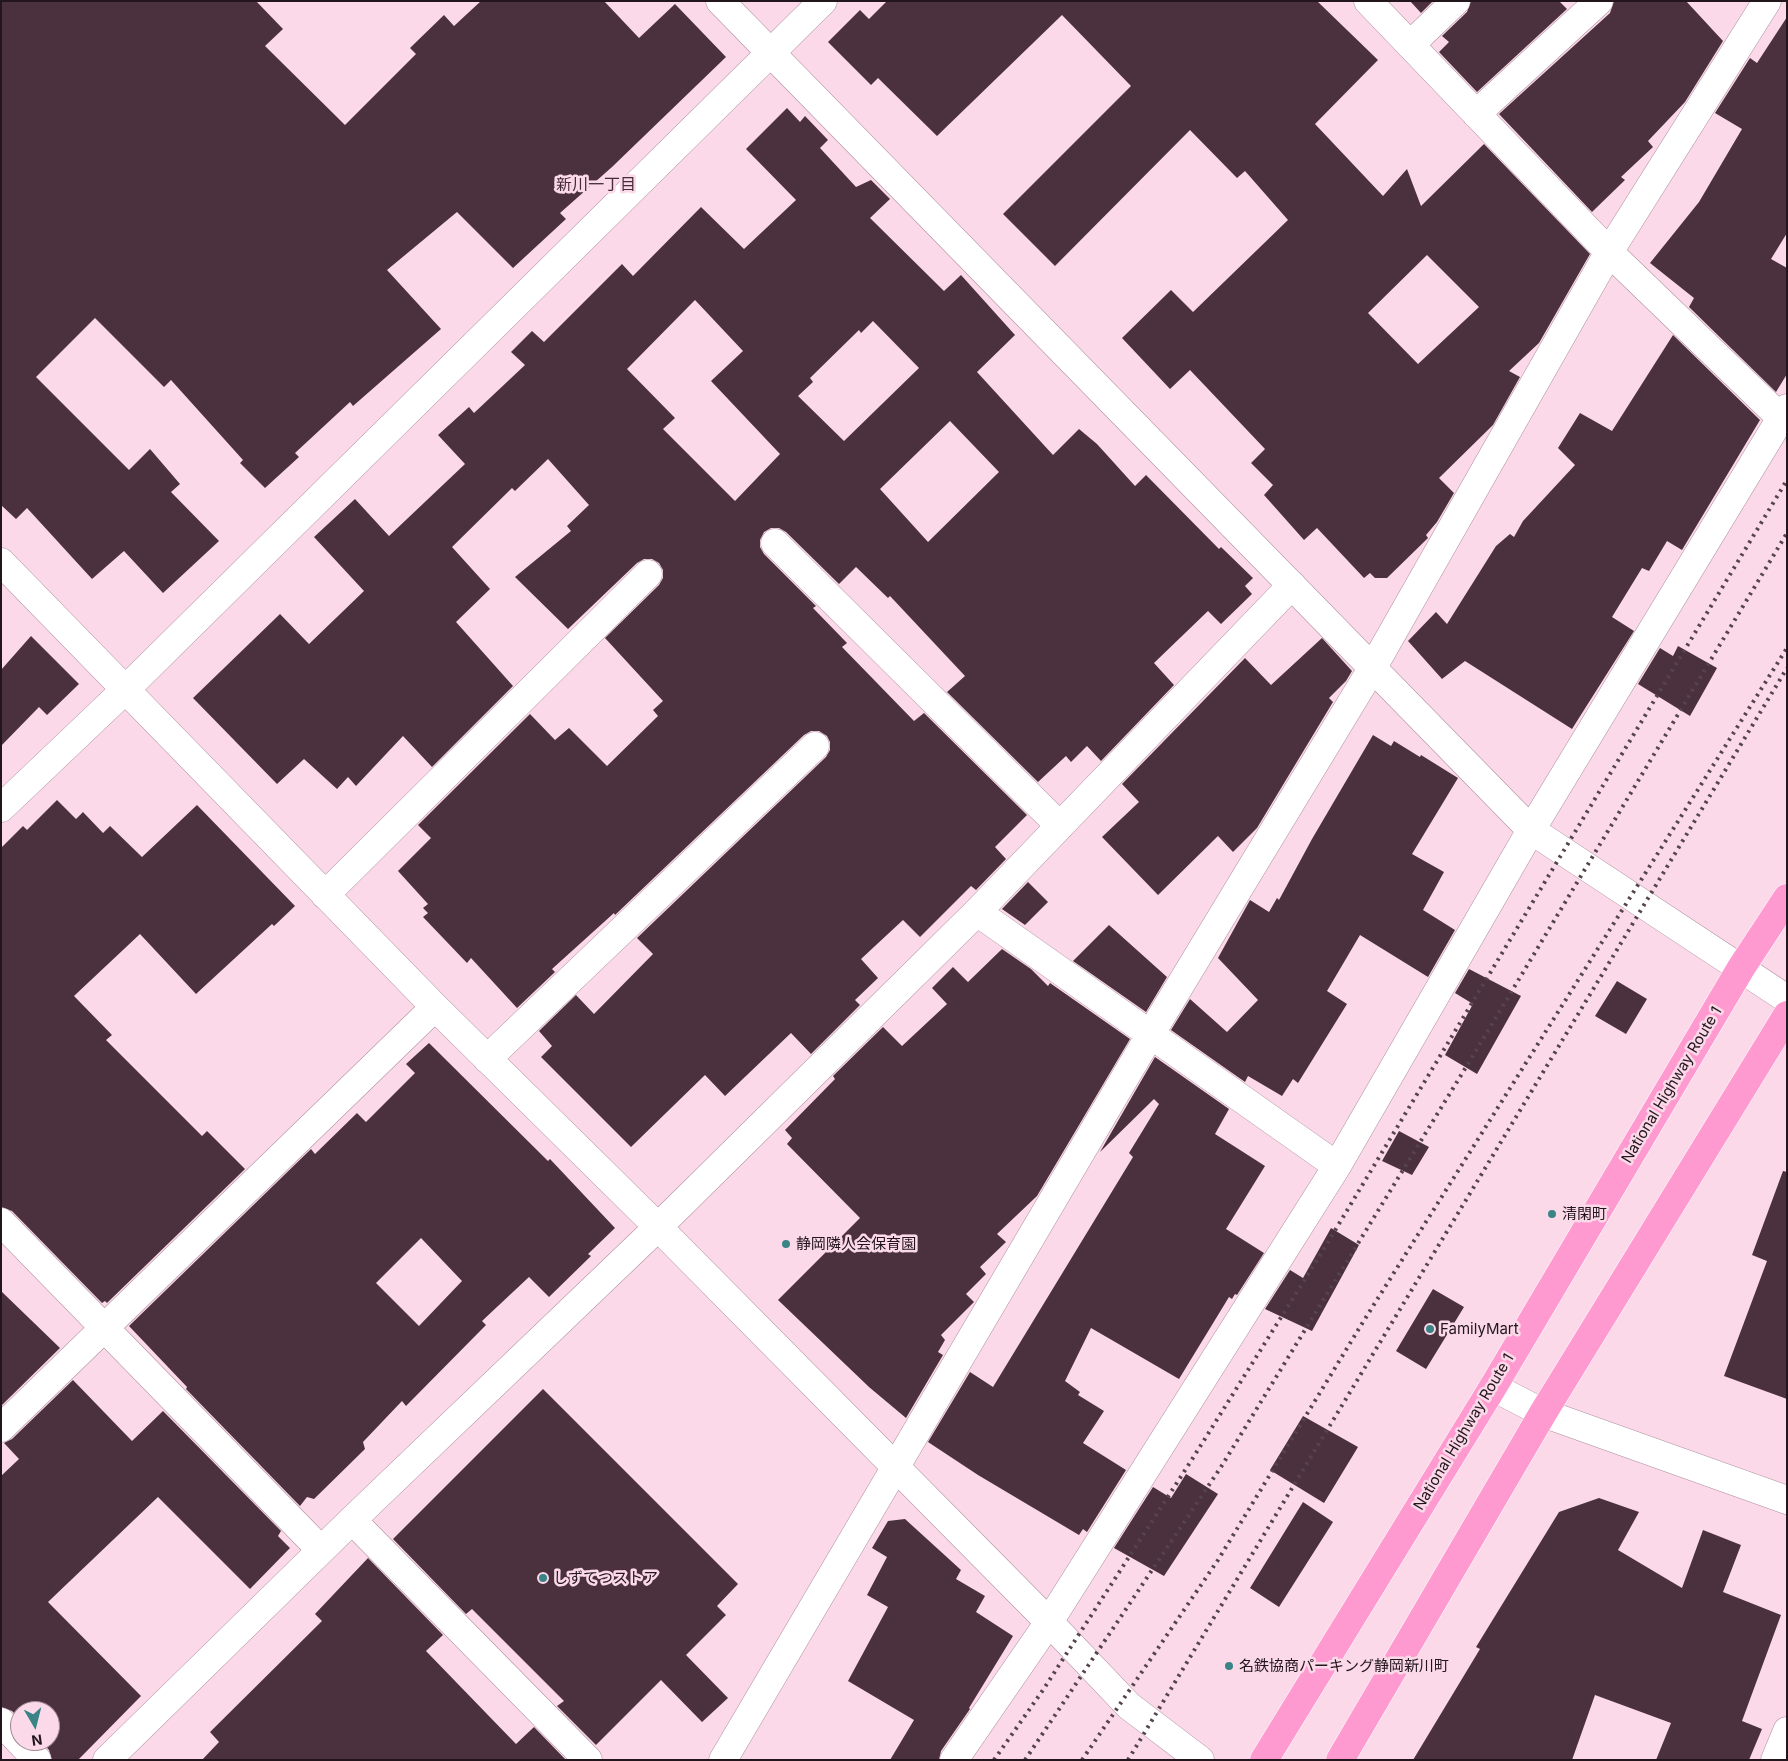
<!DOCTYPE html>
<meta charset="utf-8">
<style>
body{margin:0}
#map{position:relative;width:1788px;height:1761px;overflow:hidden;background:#fbd9e9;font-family:Inter,sans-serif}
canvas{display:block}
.frame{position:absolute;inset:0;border:2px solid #22161c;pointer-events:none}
.north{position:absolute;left:10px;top:1701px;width:50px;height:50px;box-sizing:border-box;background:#fbd9e9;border:1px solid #a48b97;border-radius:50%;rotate:172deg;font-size:14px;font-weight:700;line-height:20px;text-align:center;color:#22161c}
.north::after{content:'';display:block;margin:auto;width:18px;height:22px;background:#3a8386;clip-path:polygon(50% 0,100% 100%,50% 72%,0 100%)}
</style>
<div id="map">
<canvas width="1788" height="1761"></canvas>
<div class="frame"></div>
<div class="north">N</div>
</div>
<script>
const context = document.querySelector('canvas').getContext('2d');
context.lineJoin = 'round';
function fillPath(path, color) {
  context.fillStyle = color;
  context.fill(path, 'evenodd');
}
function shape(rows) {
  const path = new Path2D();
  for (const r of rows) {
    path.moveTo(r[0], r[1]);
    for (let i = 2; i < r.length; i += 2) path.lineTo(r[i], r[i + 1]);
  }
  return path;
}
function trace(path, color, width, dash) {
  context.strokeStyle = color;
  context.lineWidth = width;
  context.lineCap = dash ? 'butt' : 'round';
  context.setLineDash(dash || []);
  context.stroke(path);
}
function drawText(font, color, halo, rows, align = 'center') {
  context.font = font + ' Inter,"Noto Sans JP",sans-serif';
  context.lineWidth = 5;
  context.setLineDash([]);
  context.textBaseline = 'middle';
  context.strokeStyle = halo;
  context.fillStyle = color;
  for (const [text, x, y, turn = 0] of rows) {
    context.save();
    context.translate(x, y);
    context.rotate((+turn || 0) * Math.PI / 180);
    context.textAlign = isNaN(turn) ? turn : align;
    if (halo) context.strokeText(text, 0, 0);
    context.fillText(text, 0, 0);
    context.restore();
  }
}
fillPath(shape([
 [1,1,256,1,283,29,265,46,345,125,416,54,410,48,444,15,454,26,481,1,604,1,639,38,675,4,726,57,612,167,560,213,566,219,513,268,457,212,387,270,441,329,353,406,350,402,295,453,299,457,265,488,240,463,243,460,171,380,164,387,95,318,36,377,129,470,150,449,180,484,171,492,219,541,163,593,124,551,92,579,27,508,16,519,1,505],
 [887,1,1317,1,1378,60,1315,124,1383,196,1407,169,1421,206,1484,144,1590,254,1539,343,1509,371,1520,377,1493,425,1439,478,1454,493,1437,522,1426,535,1428,538,1387,578,1375,578,1370,573,1364,578,1317,528,1304,540,1264,495,1273,485,1251,463,1265,449,1190,370,1170,389,1122,338,1171,290,1193,312,1288,220,1245,171,1237,178,1190,130,1055,266,1003,214,1131,86,1062,15,937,136,878,78,871,85,828,42,860,10,869,19],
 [1427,255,1479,307,1418,364,1368,313],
 [1410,1,1433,1,1421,13],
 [1471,1,1559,1,1567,9,1477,92,1439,52,1449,42,1442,36,1467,12],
 [1614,1,1686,1,1723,41,1685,102,1648,141,1653,147,1621,177,1625,180,1592,212,1499,114,1610,13],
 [1787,17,1787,233,1771,259,1787,268,1787,374,1776,392,1689,307,1694,298,1650,263,1699,202,1742,129,1715,113,1750,58,1757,63],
 [787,108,800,122,805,116,828,140,820,148,856,187,871,180,890,199,870,218,944,291,961,275,1015,335,977,372,1053,455,1079,429,1097,444,1135,486,1146,475,1219,549,1221,547,1253,578,1245,586,1252,594,1221,624,1208,611,1154,663,1174,685,1101,761,1087,746,1071,762,1066,756,1038,782,947,692,965,676,890,596,888,598,856,567,839,584,786,532,779,528,771,528,764,532,760,540,760,547,764,554,816,606,813,608,847,643,842,647,914,721,924,713,1027,815,995,847,1006,859,976,890,971,886,920,937,903,920,861,959,878,978,855,1000,860,1005,811,1054,791,1033,725,1096,705,1075,631,1147,541,1057,552,1046,539,1031,576,995,594,1014,653,954,637,938,826,757,830,750,830,742,827,736,819,731,811,731,804,735,615,915,614,913,552,969,555,972,517,1008,471,958,467,963,423,917,428,913,423,908,428,904,398,871,431,838,418,825,530,714,555,740,569,728,607,766,658,716,653,710,663,701,605,638,659,585,663,578,663,570,659,563,652,559,644,559,637,563,568,629,515,577,571,531,567,526,589,505,548,459,515,491,512,488,452,547,490,589,456,622,513,686,432,767,403,736,356,786,348,777,337,789,304,759,277,784,193,698,280,614,309,644,364,591,314,537,355,499,389,536,465,464,438,435,469,407,474,413,525,365,511,352,532,331,544,342,622,264,633,276,701,207,744,249,796,200,746,149],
 [695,300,743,351,711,381,780,454,735,501,663,429,675,418,627,369],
 [873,321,919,368,844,441,798,396,813,382,810,378,859,330,861,333],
 [950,421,999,472,928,542,880,489],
 [1673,335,1760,420,1682,550,1667,541,1649,571,1642,568,1612,617,1634,631,1572,729,1465,661,1442,679,1408,641,1436,612,1447,624,1496,546,1510,534,1514,537,1523,521,1575,465,1558,448,1580,413,1612,431],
 [31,636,79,684,47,715,39,707,1,746,1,670],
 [1322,638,1352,671,1346,681,1329,698,1333,702,1257,828,1233,852,1218,836,1158,895,1102,837,1139,802,1122,784,1245,658,1271,685],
 [1678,646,1717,668,1690,716,1638,684,1660,648,1673,656],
 [1373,735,1391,746,1394,741,1420,757,1421,755,1458,778,1412,854,1444,872,1423,910,1455,930,1428,977,1360,935,1327,991,1347,1004,1298,1083,1293,1079,1282,1096,1248,1076,1245,1082,1171,1030,1190,999,1227,1032,1258,1000,1218,958,1250,900,1269,912,1277,898,1279,900,1312,839],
 [57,800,76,819,83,812,103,833,110,826,142,857,197,805,295,906,274,926,272,924,196,994,140,934,74,996,112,1035,106,1040,202,1136,207,1131,245,1169,107,1303,105,1301,102,1303,12,1211,1,1207,1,848,23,826,27,830],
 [1028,882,1048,902,1025,925,1002,909],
 [1109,925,1167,977,1146,1012,1073,961],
 [1002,949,1031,969,1048,986,1050,983,1130,1039,1037,1196,997,1234,1006,1242,980,1267,986,1274,966,1294,974,1302,941,1335,945,1340,938,1352,943,1355,906,1418,869,1387,778,1300,860,1218,787,1144,792,1138,785,1130,835,1079,833,1076,883,1027,902,1046,947,1004,932,988,953,967,968,982],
 [1469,969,1521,996,1477,1074,1445,1055,1473,1004,1455,993],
 [1617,981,1647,999,1626,1034,1595,1016],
 [429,1043,548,1161,550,1159,615,1228,588,1254,591,1256,549,1297,529,1277,482,1321,486,1325,406,1406,402,1401,363,1442,365,1449,314,1499,307,1497,300,1506,186,1389,187,1387,129,1326,311,1149,315,1154,357,1113,366,1122,415,1073,406,1064],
 [421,1238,462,1281,419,1326,376,1283],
 [1155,1057,1229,1109,1215,1134,1265,1166,1226,1229,1264,1253,1237,1295,1235,1294,1232,1299,1229,1297,1179,1379,1091,1328,1065,1381,1080,1392,1078,1395,1104,1411,1083,1443,1126,1470,1087,1532,1083,1529,1079,1535,978,1475,928,1442,970,1372,993,1387,1133,1157,1129,1153,1159,1104,1154,1099,1100,1152],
 [1399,1131,1429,1147,1412,1175,1382,1161],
 [1783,1171,1787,1172,1787,1399,1724,1376,1767,1261,1752,1255],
 [1331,1228,1359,1245,1312,1331,1265,1309,1290,1270,1303,1278],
 [1433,1289,1464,1307,1426,1369,1396,1351],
 [1,1291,60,1348,1,1406],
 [73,1380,132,1441,163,1411,281,1531,278,1536,290,1548,250,1589,158,1497,48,1602,141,1696,78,1760,52,1760,49,1750,41,1741,50,1741,50,1711,20,1711,20,1719,12,1711,1,1707,1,1476,19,1459,4,1443,12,1439],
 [543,1389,738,1584,717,1606,726,1615,686,1655,728,1698,702,1722,661,1680,596,1745,557,1706,564,1701,472,1609,466,1614,393,1539],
 [1303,1416,1358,1447,1324,1503,1270,1470],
 [1186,1474,1218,1494,1164,1576,1114,1548,1153,1487,1171,1498],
 [1599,1498,1639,1512,1618,1550,1682,1588,1703,1530,1741,1545,1723,1592,1781,1615,1742,1721,1762,1729,1749,1760,1656,1760,1671,1723,1595,1695,1572,1760,1413,1760,1480,1649,1476,1647,1559,1512],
 [1303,1502,1333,1522,1279,1607,1250,1588],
 [905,1519,961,1570,956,1579,985,1596,976,1612,1013,1636,969,1708,970,1709,941,1751,939,1760,890,1760,914,1720,848,1681,888,1607,867,1595,887,1557,872,1548,888,1521],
 [368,1558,443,1635,426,1651,516,1744,534,1727,566,1760,202,1760,219,1742,210,1732,322,1621,315,1614]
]), '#4b313e');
const minor = shape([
 [720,1,1531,830,1787,999],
 [1368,1,1609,252,1781,418],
 [1410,45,1456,1],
 [1476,114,1599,1],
 [775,543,1060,826],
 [1,562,435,1007,658,1227,1049,1622,1129,1706,1200,1760],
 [1,808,126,689,823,1],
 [325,895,648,574],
 [977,912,1337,1166],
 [487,1059,815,746],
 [1,1222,321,1550],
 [1493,1387,1543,1413,1787,1500],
 [1,1428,435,1007],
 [352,1520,588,1760],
 [1,1722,37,1760],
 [107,1760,352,1520,658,1227,977,912,1292,585],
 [723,1760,1150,1035,1373,667,1609,252,1767,1],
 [954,1760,1049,1622,1337,1166,1531,830,1787,408],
 [1775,1760,1787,1731]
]);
const highway = shape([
 [1264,1760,1493,1387,1741,968,1787,898],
 [1340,1760,1543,1413,1787,1015]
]);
trace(minor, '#ae8e9e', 29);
trace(highway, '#fff', 29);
trace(minor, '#fff', 28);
trace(highway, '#fe9acf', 28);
trace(shape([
 [994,1760,1043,1690,1191,1461,1322,1252,1787,480],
 [1025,1760,1221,1467,1471,1059,1787,533],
 [1082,1760,1218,1560,1363,1322,1787,648],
 [1128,1760,1787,668]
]), '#55444c', 4, [2.5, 5]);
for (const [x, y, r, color] of [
 [1552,1214,5,"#3a8386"],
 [786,1244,5,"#3a8386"],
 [1430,1329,5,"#3a8386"],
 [543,1578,5,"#3a8386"],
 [1229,1666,5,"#3a8386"]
]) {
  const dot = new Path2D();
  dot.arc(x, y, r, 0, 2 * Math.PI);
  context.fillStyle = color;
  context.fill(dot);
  trace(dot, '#fbd9e9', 2);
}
drawText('15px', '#22161c', '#fbd9e9', [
 ["National Highway Route 1",1672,1085,-59],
 ["National Highway Route 1",1464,1432,-59]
]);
drawText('15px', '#22161c', '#fbd9e9', [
 ["清閑町",1562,1214],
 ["静岡隣人会保育園",796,1244],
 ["FamilyMart",1440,1329],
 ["しずてつストア",553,1578],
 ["名鉄協商パーキング静岡新川町",1239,1666]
], 'left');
drawText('16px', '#452c39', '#fbd9e9', [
 ["新川一丁目",596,185]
]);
</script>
